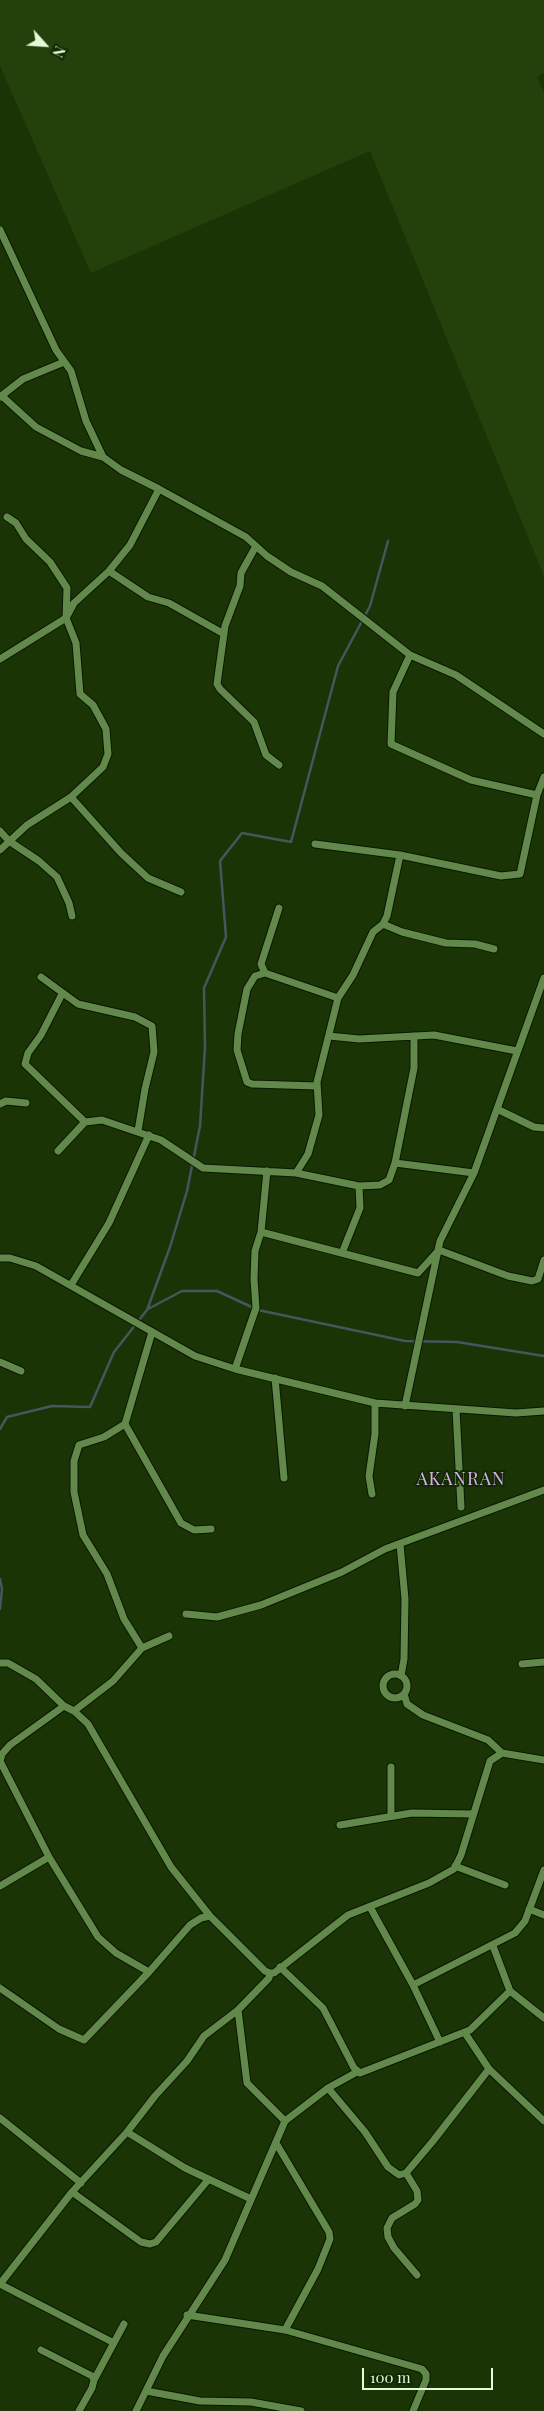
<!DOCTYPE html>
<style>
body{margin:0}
#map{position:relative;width:544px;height:2411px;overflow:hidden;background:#1a3405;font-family:"Playfair Display",serif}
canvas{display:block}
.north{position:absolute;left:20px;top:20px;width:50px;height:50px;-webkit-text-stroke:4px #112900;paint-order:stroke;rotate:116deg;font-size:14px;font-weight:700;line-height:20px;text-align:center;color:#e5fad9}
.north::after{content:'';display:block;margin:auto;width:18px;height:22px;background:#e5fad9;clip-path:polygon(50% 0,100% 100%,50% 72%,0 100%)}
.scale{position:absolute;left:362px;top:2368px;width:131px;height:22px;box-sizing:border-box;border:2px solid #e5fad9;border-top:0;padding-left:6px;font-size:15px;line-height:18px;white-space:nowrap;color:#e5fad9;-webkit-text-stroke:4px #112900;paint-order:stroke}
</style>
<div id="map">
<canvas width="544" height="2411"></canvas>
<div class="north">N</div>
<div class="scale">100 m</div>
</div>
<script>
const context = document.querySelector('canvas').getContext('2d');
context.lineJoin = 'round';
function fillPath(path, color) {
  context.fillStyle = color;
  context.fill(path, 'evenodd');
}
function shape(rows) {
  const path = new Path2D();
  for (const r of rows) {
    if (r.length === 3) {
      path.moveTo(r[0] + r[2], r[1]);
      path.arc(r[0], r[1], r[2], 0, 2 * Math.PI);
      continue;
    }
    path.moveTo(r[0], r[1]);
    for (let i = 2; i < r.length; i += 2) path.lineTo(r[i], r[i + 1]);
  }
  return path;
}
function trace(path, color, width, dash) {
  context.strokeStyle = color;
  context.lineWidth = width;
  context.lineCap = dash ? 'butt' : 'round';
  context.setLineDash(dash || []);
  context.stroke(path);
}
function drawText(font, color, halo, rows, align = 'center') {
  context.font = font + ' "Playfair Display",serif';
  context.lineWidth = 4;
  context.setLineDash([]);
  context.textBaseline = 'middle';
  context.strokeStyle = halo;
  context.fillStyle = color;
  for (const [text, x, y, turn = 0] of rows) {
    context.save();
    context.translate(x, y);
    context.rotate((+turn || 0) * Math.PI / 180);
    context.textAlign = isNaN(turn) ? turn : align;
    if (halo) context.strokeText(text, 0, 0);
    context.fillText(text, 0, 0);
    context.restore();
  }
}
fillPath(shape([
 [0,0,544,0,544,73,537,77,544,93,544,576,370,151,91,273,0,66]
]), '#24400b');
trace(shape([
 [148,1309,182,1291,217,1291,258,1310,405,1341,457,1342,544,1356],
 [0,1429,7,1417,52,1406,90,1407,114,1352,147,1310,170,1247,187,1191,200,1126,205,1047,204,988,226,937,220,861,242,833,291,842,338,666,370,606,388,541],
 [0,1579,2,1589,0,1609]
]), '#45575c', 2.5);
const street = shape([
 [0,230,56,350,71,371,86,421,103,457,121,470,159,489,246,537,267,556,291,572,322,586,410,655,456,675,544,734],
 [2,396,36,427,81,451,103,457],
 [0,397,23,379,64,362],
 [256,546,241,573,240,586,225,626,217,684,220,689,254,722,266,755,279,765],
 [109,571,148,597,169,603,224,634],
 [410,655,393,692,391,744,471,780,537,795],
 [0,659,66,618,67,588,50,562,26,539,16,523,7,517],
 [71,797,121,853,148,878,181,892],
 [0,831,9,841,39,861,57,877,69,903,72,916],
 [315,844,400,855,501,876,520,874,537,795,544,777],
 [0,850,27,825,71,797,103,767,108,754,106,729,93,705,80,694,76,643,66,618,74,603,109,571,130,545,159,489],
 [279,908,261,964,265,973,255,976,247,989,238,1034,237,1050,247,1082,252,1084,317,1086],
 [383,924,402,932,446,943,475,944,494,949],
 [265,973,338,998],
 [41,977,78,1004,135,1017,152,1026,154,1052,145,1089,138,1131],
 [62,994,41,1035,28,1053,25,1064,85,1122],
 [329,1036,359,1039,434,1035,517,1051],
 [0,1104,6,1101,26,1103],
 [497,1109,534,1127,544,1128],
 [58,1151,85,1122,102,1120,161,1140,203,1168,296,1173,308,1154,319,1115,317,1082,338,998,353,975,373,932,383,924,387,916,400,855],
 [395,1163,414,1068,414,1036],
 [296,1173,359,1186,380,1185,389,1180,395,1163,474,1173],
 [261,1232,418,1273,438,1251],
 [439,1250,508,1276,532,1281,538,1279,544,1260],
 [342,1253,360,1208,359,1186],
 [0,1258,10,1258,36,1266,195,1356,235,1369,375,1403,516,1413,544,1411],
 [71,1285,109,1223,149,1135],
 [0,1362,21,1371],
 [235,1369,256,1308,254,1279,255,1251,261,1232,267,1171],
 [275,1378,284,1478],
 [405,1406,440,1241,474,1173,544,978],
 [456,1409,461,1507],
 [125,1424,181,1523,194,1530,211,1529],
 [372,1494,369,1476,375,1434,375,1403],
 [400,1544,405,1599,404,1659,401,1676],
 [186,1614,217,1617,261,1605,342,1572,385,1549,544,1490],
 [142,1648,124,1619,107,1574,83,1535,74,1492,74,1461,79,1445,104,1437,125,1424,152,1332],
 [0,1663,8,1663,36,1679,64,1706,74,1711,88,1724,171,1867,210,1916,265,1971,270,1973,274,1973,348,1915,429,1883,454,1869,461,1855,490,1761,502,1753,544,1760],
 [522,1664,544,1662],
 [395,1686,12],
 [404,1694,407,1704,423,1715,488,1740,502,1753],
 [64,1706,10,1745,2,1754,0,1761,49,1857,98,1937,116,1953,149,1972],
 [74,1711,113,1681,142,1648,169,1636],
 [391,1767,391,1816],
 [340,1825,412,1813,473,1814],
 [455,1866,505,1885],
 [0,1886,49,1857],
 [370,1907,413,1985,440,2042],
 [529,1909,544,1915],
 [493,1946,510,1991,544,2018],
 [280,1967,323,2008,354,2068,360,2073,470,2030,510,1991],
 [413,1985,515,1933,525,1921,544,1870],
 [0,1988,59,2029,84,2040,149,1972,190,1925,201,1918,210,1916],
 [238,2010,247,2083,285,2121],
 [465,2033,489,2069,544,2121],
 [328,2088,365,2132,388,2167,399,2175,406,2173,433,2141,489,2069],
 [0,2118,81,2183],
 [127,2132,185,2168,251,2199],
 [276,2143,329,2232,330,2239,318,2269,285,2330],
 [406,2173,417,2191,418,2200,415,2204,392,2218,387,2228,388,2237,394,2248,417,2275],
 [72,2192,141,2242,150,2244,156,2242,208,2180],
 [0,2284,72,2192,127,2132,155,2096,187,2061,204,2036,238,2010,269,1978,270,1973],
 [0,2284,114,2343],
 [187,2315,285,2330,422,2369,426,2374,426,2380,413,2411],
 [41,2350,92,2376,94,2380,92,2388,79,2411],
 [94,2380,124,2324],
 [146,2391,200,2401,251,2402,301,2411],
 [136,2411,163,2356,225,2260,285,2121,328,2088,357,2072]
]);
trace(street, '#081900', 9);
trace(street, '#63884b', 7);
context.letterSpacing = '1px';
drawText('18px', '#d8aeee', '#112900', [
 ["AKANRAN",461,1479]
]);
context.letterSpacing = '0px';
</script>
